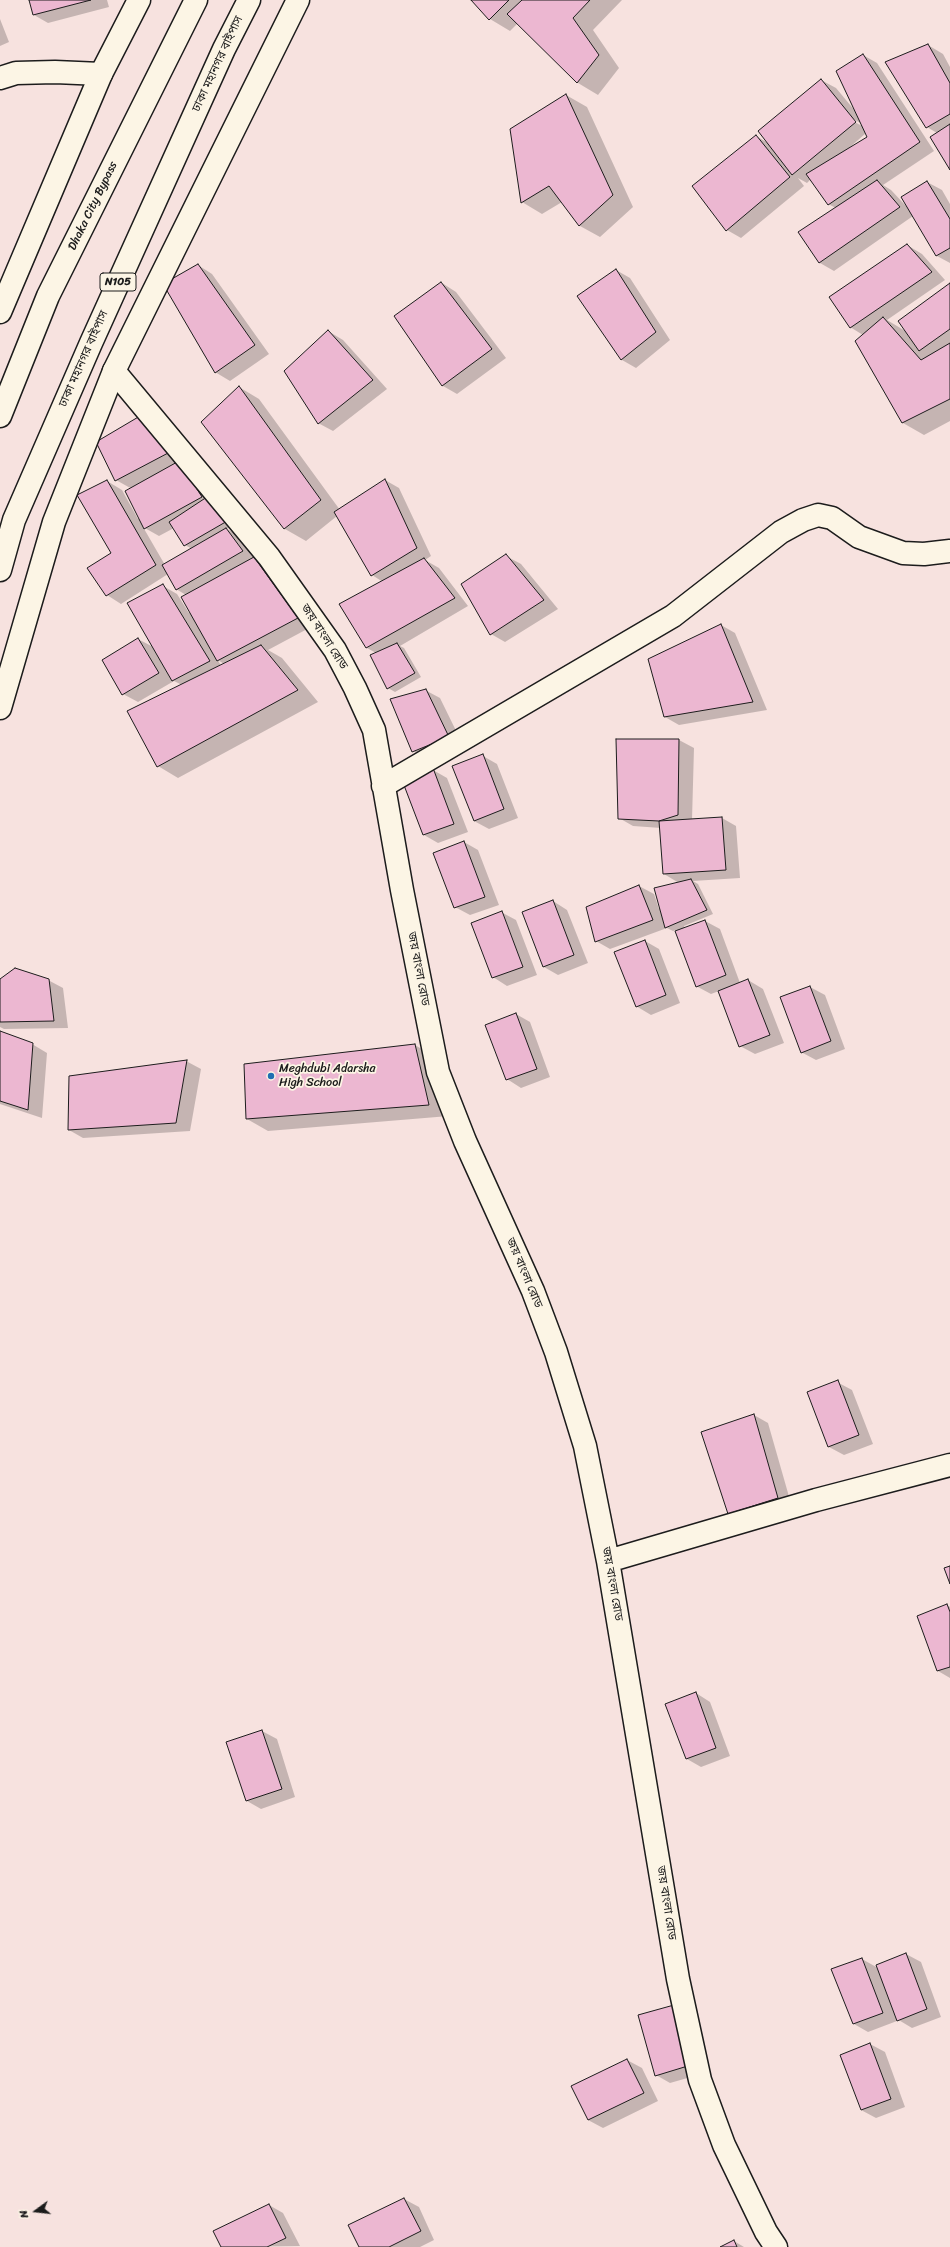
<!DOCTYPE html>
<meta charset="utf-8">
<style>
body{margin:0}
#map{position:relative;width:950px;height:2247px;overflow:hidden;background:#f7e2df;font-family:Sriracha,sans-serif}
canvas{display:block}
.north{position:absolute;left:16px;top:2191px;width:40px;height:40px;-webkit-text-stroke:3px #fcf5e5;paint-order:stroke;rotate:255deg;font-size:11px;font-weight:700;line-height:16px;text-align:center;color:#1c1c1c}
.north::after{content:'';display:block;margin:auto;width:14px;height:18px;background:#1c1c1c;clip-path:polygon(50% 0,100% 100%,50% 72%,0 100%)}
</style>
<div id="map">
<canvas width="950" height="2247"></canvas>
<div class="north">N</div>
</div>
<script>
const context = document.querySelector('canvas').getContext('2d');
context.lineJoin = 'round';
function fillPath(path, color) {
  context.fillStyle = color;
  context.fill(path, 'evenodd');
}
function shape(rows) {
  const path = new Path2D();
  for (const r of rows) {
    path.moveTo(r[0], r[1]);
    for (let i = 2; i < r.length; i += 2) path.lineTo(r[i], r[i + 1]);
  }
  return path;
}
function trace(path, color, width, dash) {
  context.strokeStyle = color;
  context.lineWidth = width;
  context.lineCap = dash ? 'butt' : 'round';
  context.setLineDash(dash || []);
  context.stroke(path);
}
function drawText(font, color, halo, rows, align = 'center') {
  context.font = font + ' Sriracha,"Noto Sans Bengali",sans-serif';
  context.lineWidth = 3.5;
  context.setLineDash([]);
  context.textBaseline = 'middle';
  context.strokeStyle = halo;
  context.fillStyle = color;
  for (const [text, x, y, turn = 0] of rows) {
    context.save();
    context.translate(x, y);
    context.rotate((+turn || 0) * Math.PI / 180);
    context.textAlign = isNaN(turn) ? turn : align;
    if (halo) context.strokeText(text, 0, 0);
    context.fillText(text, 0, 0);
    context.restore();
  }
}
fillPath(shape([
 [30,0,107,0,109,7,48,23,34,15],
 [472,0,622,0,593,30,619,68,598,95,578,83,518,23,510,31,490,19],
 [0,19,9,42,0,46],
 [928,45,943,54,950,67,950,168,937,133,927,127],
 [863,55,877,63,934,151,883,185,891,190,906,206,927,182,942,190,950,204,950,263,937,256,913,216,834,271,820,263,800,232,836,208,828,204,811,179,807,183,798,178,804,186,741,238,727,230,756,136,768,143,821,80,836,88,856,112],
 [852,118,862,124,862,126,851,120],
 [866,133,868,138,850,149,849,148],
 [566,95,587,107,633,207,600,237,580,226,562,202,542,214,522,202],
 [907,245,922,254,945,280,887,320,907,332,950,285,950,421,924,435,903,423,856,341,863,335,850,327],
 [198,265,212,274,269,354,230,381,215,372],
 [616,270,630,278,670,340,636,368,622,360,578,296],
 [442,283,456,292,506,358,457,394,443,386,396,317],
 [328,331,343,340,387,389,333,431,318,423],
 [239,387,259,399,340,510,385,480,399,488,431,556,425,560,439,568,468,606,400,646,404,648,421,677,395,692,388,688,376,653,367,648,340,605,383,582,372,575,337,516,306,541,285,529,202,422],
 [140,417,235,524,227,529,241,537,257,560,268,566,311,627,268,650,282,658,318,702,178,778,158,766,182,685,174,681,138,702,123,694,138,639,155,648,163,586,177,594,189,613,191,612,186,595,176,589,168,574,121,604,107,595,112,554,107,481,122,490,138,519,140,518,132,489,116,480],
 [143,527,159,536,174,528,185,545,192,549,165,565],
 [218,660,224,664,221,666],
 [506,556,521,564,558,609,505,642,491,634],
 [721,625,735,633,767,710,679,725,665,717],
 [425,690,440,698,463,745,427,759,413,751],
 [617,740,679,740,694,748,692,820,722,818,736,826,740,878,693,881,698,884,713,914,684,926,685,928,705,921,720,929,740,983,748,980,763,989,784,1043,755,1054,740,1046,719,991,711,994,696,986,676,930,673,931,667,928,610,949,596,941,639,886,654,894,659,909,679,883,664,874,661,828,633,826,619,818],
 [483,756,497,764,518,818,489,829,474,821],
 [433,770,447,778,468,832,438,843,424,835,404,781],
 [464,842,478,850,499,905,470,915,455,907],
 [553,901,567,910,588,963,558,975,544,967],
 [501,912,516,920,537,975,507,986,493,977],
 [645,941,659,949,680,1003,651,1015,636,1006],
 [0,980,48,980,63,988,68,1028,4,1029,0,1027],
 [810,987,825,995,845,1049,816,1060,801,1052,781,998],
 [516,1014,530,1022,550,1077,521,1088,507,1079],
 [0,1032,32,1044,47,1053,42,1118,0,1104],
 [415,1045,435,1057,449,1116,268,1131,247,1119],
 [186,1061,201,1069,190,1131,83,1138,69,1130],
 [837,1382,852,1390,873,1444,844,1455,829,1447,808,1393],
 [754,1415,768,1423,792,1507,743,1522,729,1514],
 [947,1605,950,1607,950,1678,938,1671,918,1617],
 [696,1693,710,1702,730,1756,701,1767,687,1759],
 [262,1731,277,1739,295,1797,261,1809,247,1801],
 [906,1954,921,1962,941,2017,912,2028,897,2019,897,2021,868,2032,854,2024,862,1959,878,1968],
 [674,2006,705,2073,670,2083,656,2075],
 [870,2044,885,2052,905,2107,876,2118,861,2110],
 [627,2060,642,2068,658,2101,603,2128,588,2120],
 [404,2199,419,2207,434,2240,420,2247,360,2247],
 [269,2205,283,2213,300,2246,222,2247],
 [734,2241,744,2247,723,2247]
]), '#0003');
const building = shape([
 [29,0,91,0,33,15,29,0],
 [471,0,509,0,489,20,471,0],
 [522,0,590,0,573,18,599,55,577,83,507,14,522,0],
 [928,44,950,83,950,114,926,128,885,62,928,44],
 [863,54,920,142,828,205,806,174,867,137,836,71,863,54],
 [821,79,856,122,792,175,758,131,821,79],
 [566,94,613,195,579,226,549,186,521,203,510,129,566,94],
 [950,124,950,170,930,137,950,124],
 [756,135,790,177,726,231,692,186,756,135],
 [877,180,900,207,819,263,798,232,877,180],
 [927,181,950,219,950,248,936,256,901,197,927,181],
 [907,244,932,272,850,328,829,297,907,244],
 [198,264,255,345,215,373,163,284,198,264],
 [616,269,656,332,621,360,577,296,616,269],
 [441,282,492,349,442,386,394,316,441,282],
 [950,283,950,329,919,351,898,321,950,283],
 [883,317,921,360,950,343,950,399,902,423,855,341,883,317],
 [328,330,373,380,318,424,284,371,328,330],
 [239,386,321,500,284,529,201,422,239,386],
 [140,416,170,452,115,481,96,442,140,416],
 [179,461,202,497,144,529,125,491,179,461],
 [385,479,417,548,371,576,334,512,385,479],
 [107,480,156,565,106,596,87,568,111,553,77,495,107,480],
 [210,495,229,520,184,546,169,522,210,495],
 [226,528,243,551,176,590,162,565,226,528],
 [506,554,544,600,490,635,461,584,506,554],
 [254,557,298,618,217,661,181,597,254,557],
 [424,558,455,598,366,648,339,604,424,558],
 [163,584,210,661,172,681,127,603,163,584],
 [721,624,753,702,664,717,648,659,721,624],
 [138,638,159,673,122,695,102,660,138,638],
 [397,643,415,673,387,689,370,655,397,643],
 [261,645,298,690,157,767,127,711,261,645],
 [426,689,449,737,412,752,390,699,426,689],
 [616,739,679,739,678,815,659,821,618,819,616,739],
 [483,754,504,809,474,821,452,766,483,754],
 [433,768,454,824,423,835,402,780,433,768],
 [722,817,726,870,663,874,659,821,722,817],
 [464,841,485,897,454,908,433,853,464,841],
 [691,879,707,910,665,928,654,888,691,879],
 [639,885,653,920,595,942,586,907,639,885],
 [553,900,574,955,543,967,522,912,553,900],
 [502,911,523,967,492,978,471,923,502,911],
 [705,920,726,975,696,987,675,931,705,920],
 [645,940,666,995,636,1007,614,952,645,940],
 [15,968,49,979,54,1021,0,1022,0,979,15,968],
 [748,979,770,1035,739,1047,718,991,748,979],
 [810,986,831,1041,801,1053,780,997,810,986],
 [516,1013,537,1069,506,1080,485,1025,516,1013],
 [0,1031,33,1043,28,1110,0,1101,0,1031],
 [415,1044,429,1105,246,1119,244,1064,415,1044],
 [187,1060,176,1123,68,1130,69,1076,187,1060],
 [838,1380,859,1435,828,1447,807,1392,838,1380],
 [754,1414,778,1498,728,1514,701,1432,754,1414],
 [950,1566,950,1584,944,1568,950,1566],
 [947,1604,950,1612,950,1667,937,1671,917,1616,947,1604],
 [696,1692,716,1748,686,1759,665,1704,696,1692],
 [262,1730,282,1789,246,1801,226,1742,262,1730],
 [906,1953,927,2009,897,2021,876,1965,906,1953],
 [862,1958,883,2013,853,2024,831,1969,862,1958],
 [674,2005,691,2065,655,2076,638,2015,674,2005],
 [870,2043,891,2099,861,2110,840,2055,870,2043],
 [627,2059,644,2093,588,2120,571,2086,627,2059],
 [404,2198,421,2231,389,2247,359,2247,348,2225,404,2198],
 [269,2204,286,2238,267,2247,221,2247,213,2231,269,2204],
 [734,2240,737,2247,720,2247,734,2240]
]);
fillPath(building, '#ecb7d1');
trace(building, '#1c1c1c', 1);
const minor = shape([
 [0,78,16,73,55,72,101,74],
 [114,371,269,557,335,650,355,688,374,730,402,890,438,1072,465,1141,533,1291,556,1352,585,1446,608,1561,678,1979,700,2080,724,2145,766,2232,776,2247],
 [383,786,673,616,781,532,803,520,818,515,832,518,859,537,903,553,924,554,950,551],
 [608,1561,816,1500,950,1465]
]);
const major = shape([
 [0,312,101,74,139,0],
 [0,708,54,522,114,371,298,0]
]);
const highway = shape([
 [0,416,48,296,196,0],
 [0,570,14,520,91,343,224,49,249,0]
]);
trace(minor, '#1c1c1c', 25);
trace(major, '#1c1c1c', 25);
trace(highway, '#1c1c1c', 25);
trace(minor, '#fcf5e5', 22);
trace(major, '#fcf5e5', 22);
trace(highway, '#fcf5e5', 22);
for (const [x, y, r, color] of [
 [271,1076,4,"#1f6fb2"]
]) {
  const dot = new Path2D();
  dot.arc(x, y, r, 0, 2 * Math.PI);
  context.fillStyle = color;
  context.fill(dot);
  trace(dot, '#fcf5e5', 1.5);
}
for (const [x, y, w] of [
 [118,282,36]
]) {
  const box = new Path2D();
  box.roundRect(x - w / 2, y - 9, w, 18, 3);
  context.fillStyle = '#fcf5e5';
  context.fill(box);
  trace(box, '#1c1c1c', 1);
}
drawText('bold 11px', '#1c1c1c', null, [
 ["N105",118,282]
]);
drawText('12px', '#1c1c1c', '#fcf5e5', [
 ["ঢাকা মহানগর বাইপাস",218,64,-65],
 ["Dhaka City Bypass",93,206,-64],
 ["ঢাকা মহানগর বাইপাস",84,359,-66],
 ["জয় বাংলা রোড",324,637,57],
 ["জয় বাংলা রোড",418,969,79],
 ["জয় বাংলা রোড",524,1273,67],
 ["জয় বাংলা রোড",612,1584,80],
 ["জয় বাংলা রোড",666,1903,81]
]);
drawText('12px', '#1c1c1c', '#fcf5e5', [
 ["Meghdubi Adarsha",279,1069],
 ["High School",279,1083]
], 'left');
</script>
